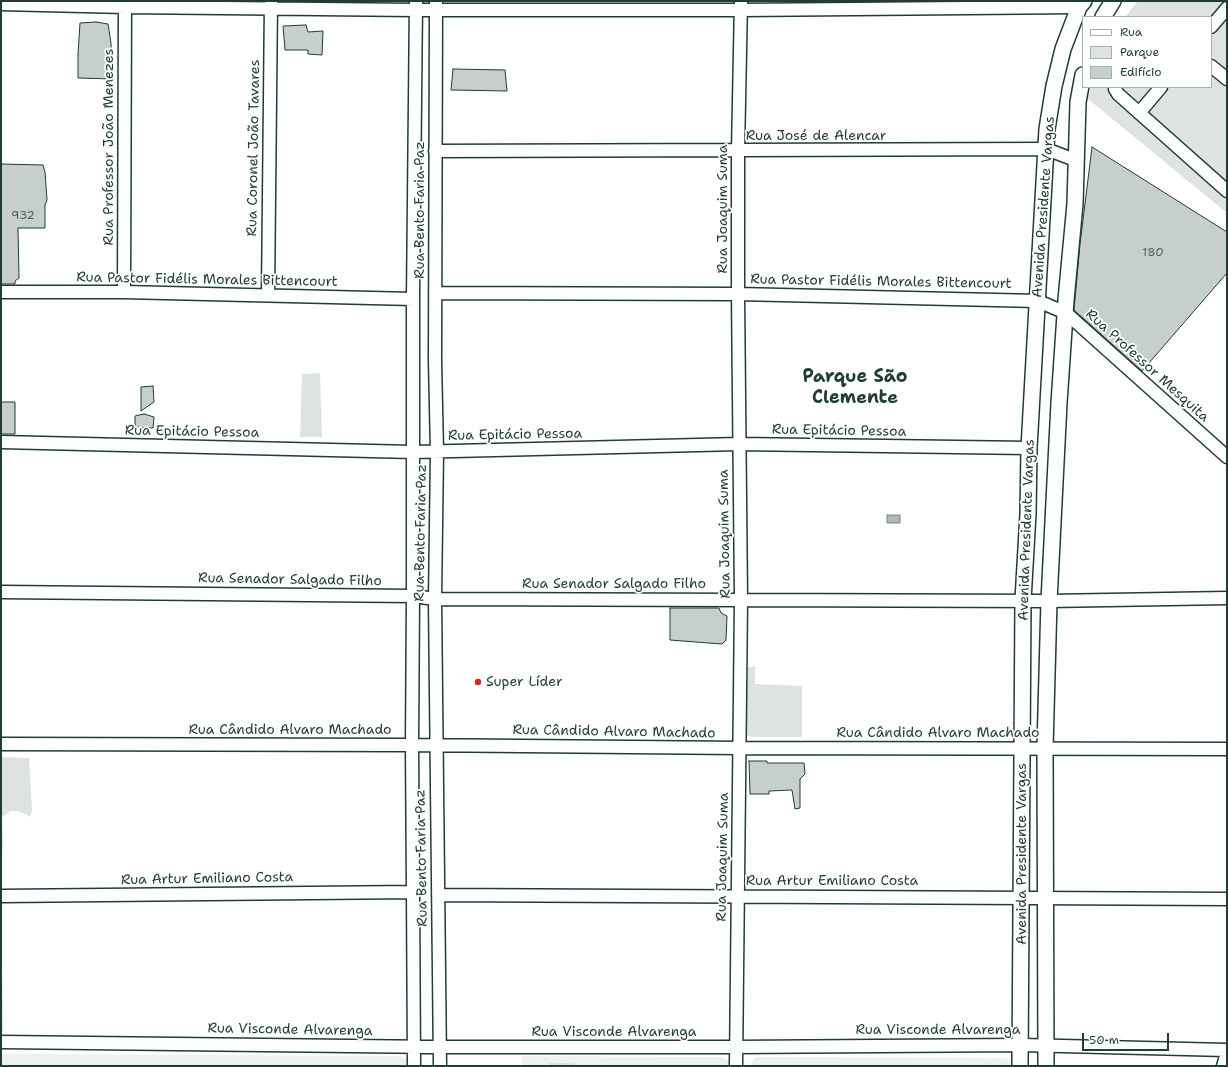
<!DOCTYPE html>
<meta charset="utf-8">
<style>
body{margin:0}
#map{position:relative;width:1228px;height:1067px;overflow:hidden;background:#fff;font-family:"Shantell Sans",sans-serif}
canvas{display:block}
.frame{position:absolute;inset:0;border:2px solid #1f3d34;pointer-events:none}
.legend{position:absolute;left:1082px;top:16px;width:130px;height:72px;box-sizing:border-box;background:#fff;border:1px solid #a5b1ae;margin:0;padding:5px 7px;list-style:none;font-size:12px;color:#1f3d34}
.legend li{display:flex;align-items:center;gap:8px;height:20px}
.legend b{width:20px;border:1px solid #a5b1ae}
.scale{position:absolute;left:1082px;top:1033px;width:87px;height:18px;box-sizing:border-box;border:2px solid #1f3d34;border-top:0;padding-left:5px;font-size:12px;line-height:14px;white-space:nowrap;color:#1f3d34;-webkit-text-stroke:3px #fff;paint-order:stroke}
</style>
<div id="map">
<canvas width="1228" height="1067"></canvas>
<div class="frame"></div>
<ul class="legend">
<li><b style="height:5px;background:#fff"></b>Rua</li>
<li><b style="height:11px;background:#dee3e2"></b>Parque</li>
<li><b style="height:11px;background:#c7cfcc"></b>Edifício</li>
</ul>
<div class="scale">50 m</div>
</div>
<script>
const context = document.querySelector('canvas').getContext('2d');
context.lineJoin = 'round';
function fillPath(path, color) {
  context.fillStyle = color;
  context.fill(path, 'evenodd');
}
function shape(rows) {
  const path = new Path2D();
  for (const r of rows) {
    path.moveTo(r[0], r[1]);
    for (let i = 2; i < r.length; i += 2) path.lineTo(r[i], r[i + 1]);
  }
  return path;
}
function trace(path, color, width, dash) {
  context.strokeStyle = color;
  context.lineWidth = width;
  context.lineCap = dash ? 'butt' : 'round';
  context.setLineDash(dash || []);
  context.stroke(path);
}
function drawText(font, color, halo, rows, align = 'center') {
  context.font = font + ' "Shantell Sans",sans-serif';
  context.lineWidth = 3.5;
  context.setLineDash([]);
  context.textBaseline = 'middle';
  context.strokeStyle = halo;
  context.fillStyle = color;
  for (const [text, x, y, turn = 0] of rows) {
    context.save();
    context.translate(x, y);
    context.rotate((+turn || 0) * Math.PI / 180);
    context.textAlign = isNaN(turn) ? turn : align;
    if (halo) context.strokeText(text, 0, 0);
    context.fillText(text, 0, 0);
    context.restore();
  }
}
fillPath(shape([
 [1,1054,402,1056,406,1058,406,1066,1,1066],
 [522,1056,721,1057,731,1062,731,1066,522,1066],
 [756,1057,1005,1058,1012,1061,1011,1066,752,1066,752,1062]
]), '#eef1f0');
fillPath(shape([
 [1138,1,1227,1,1227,213,1088,99,1091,87,1211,87,1211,17,1125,17],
 [320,373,322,437,300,437,302,374],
 [747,667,755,667,755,684,802,686,802,737,755,737,748,736,745,732],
 [1,757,29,758,32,811,30,817,25,814,18,811,10,811,2,817,3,846,1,864],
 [1,969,2,969,3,1032,1,1032],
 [549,1063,575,1063,575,1066,549,1066]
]), '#dee3e2');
const water = shape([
 [887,515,900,515,900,523,887,523,887,515]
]);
fillPath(water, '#afbab7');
trace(water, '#758883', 1);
const building = shape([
 [96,22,108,24,111,43,112,79,78,78,78,54,80,23,96,22],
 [306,25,308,32,323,31,322,55,308,54,308,50,285,50,283,26,306,25],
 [453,69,505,70,507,91,451,90,453,69],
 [1092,147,1227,232,1227,273,1142,371,1074,310,1080,244,1092,147],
 [1,164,43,165,45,172,47,200,45,205,45,228,18,228,19,278,15,281,15,284,1,284,1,164],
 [153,386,154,402,141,411,141,387,153,386],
 [1,402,15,402,15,434,1,434,1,402],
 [144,414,154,417,153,428,135,427,135,416,144,414],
 [670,608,719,608,721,613,727,616,726,640,722,644,670,640,670,608],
 [749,761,767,761,767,763,804,763,805,774,800,779,800,808,795,809,792,790,769,791,769,794,750,794,749,761]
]);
fillPath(building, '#c7cfcc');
trace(building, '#1f3d34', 1);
const minor = shape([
 [436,1,435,361,437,452,435,599,440,1066],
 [1,4,125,7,416,10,741,10,1079,7],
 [1211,27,1227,8],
 [1211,66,1227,79],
 [1115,87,1115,89,1118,94,1227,191],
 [1139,113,1161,87],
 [435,151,1046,149,1075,160],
 [1,292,124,292,413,299],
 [124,292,125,1],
 [435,293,738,294,1038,301,1066,313,1227,457],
 [268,295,271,1],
 [1,442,413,452,739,444,1029,448],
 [1,592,413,596,435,599,1049,601,1227,598],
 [1,744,412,745,740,748,1227,749],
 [438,895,1227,899],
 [1,896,413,892],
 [1,1042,439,1047,736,1047,1021,1045,1227,1050],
 [414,1066,413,892,412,745,413,596,413,299,416,1],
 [736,1066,741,600,738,294,738,151,741,1],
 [1223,1066,1227,1053]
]);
const major = shape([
 [1103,17,1113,1],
 [1020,1066,1023,600,1028,514,1029,448,1047,129,1054,86,1063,49,1079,7,1084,1],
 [1046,1066,1045,748,1049,601,1059,403,1066,300,1075,204,1078,102,1083,75]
]);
trace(minor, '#1f3d34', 15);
trace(major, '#1f3d34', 18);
trace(minor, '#fff', 12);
trace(major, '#fff', 15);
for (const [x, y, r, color] of [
 [478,682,4,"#c8321e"]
]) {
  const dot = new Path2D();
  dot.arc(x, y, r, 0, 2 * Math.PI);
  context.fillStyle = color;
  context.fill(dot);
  trace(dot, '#fff', 1.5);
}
drawText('12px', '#49625a', null, [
 ["932",23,216],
 ["180",1153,253]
]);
drawText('14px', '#1f3d34', '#fff', [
 ["Rua José de Alencar",816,136],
 ["Rua Professor João Menezes",109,147,-90],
 ["Rua Coronel João Tavares",254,148,-89],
 ["Avenida Presidente Vargas",1044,207,-86],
 ["Rua Joaquim Suma",723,209,-90],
 ["Rua Bento Faria Paz",420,210,-90],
 ["Rua Pastor Fidélis Morales Bittencourt",207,280,1],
 ["Rua Pastor Fidélis Morales Bittencourt",881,282,1],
 ["Rua Professor Mesquita",1147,366,42],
 ["Rua Epitácio Pessoa",839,431,1],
 ["Rua Epitácio Pessoa",192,432,1],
 ["Rua Epitácio Pessoa",515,435,-1],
 ["Avenida Presidente Vargas",1027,530,-88],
 ["Rua Bento Faria Paz",421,533,-89],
 ["Rua Joaquim Suma",725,534,-91],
 ["Rua Senador Salgado Filho",290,580,1],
 ["Rua Senador Salgado Filho",614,584],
 ["Rua Cândido Alvaro Machado",290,730],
 ["Rua Cândido Alvaro Machado",614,732,1],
 ["Rua Cândido Alvaro Machado",938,733],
 ["Avenida Presidente Vargas",1022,854,-90],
 ["Rua Joaquim Suma",723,857,-89],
 ["Rua Bento Faria Paz",422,858,-91],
 ["Rua Artur Emiliano Costa",207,879,-1],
 ["Rua Artur Emiliano Costa",832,881],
 ["Rua Visconde Alvarenga",290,1030,1],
 ["Rua Visconde Alvarenga",938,1030],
 ["Rua Visconde Alvarenga",614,1032]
]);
drawText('14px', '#1f3d34', '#fff', [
 ["Super Líder",486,682]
], 'left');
drawText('bold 18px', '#1f3d34', '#fff', [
 ["Parque São",855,377],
 ["Clemente",855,398]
]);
</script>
